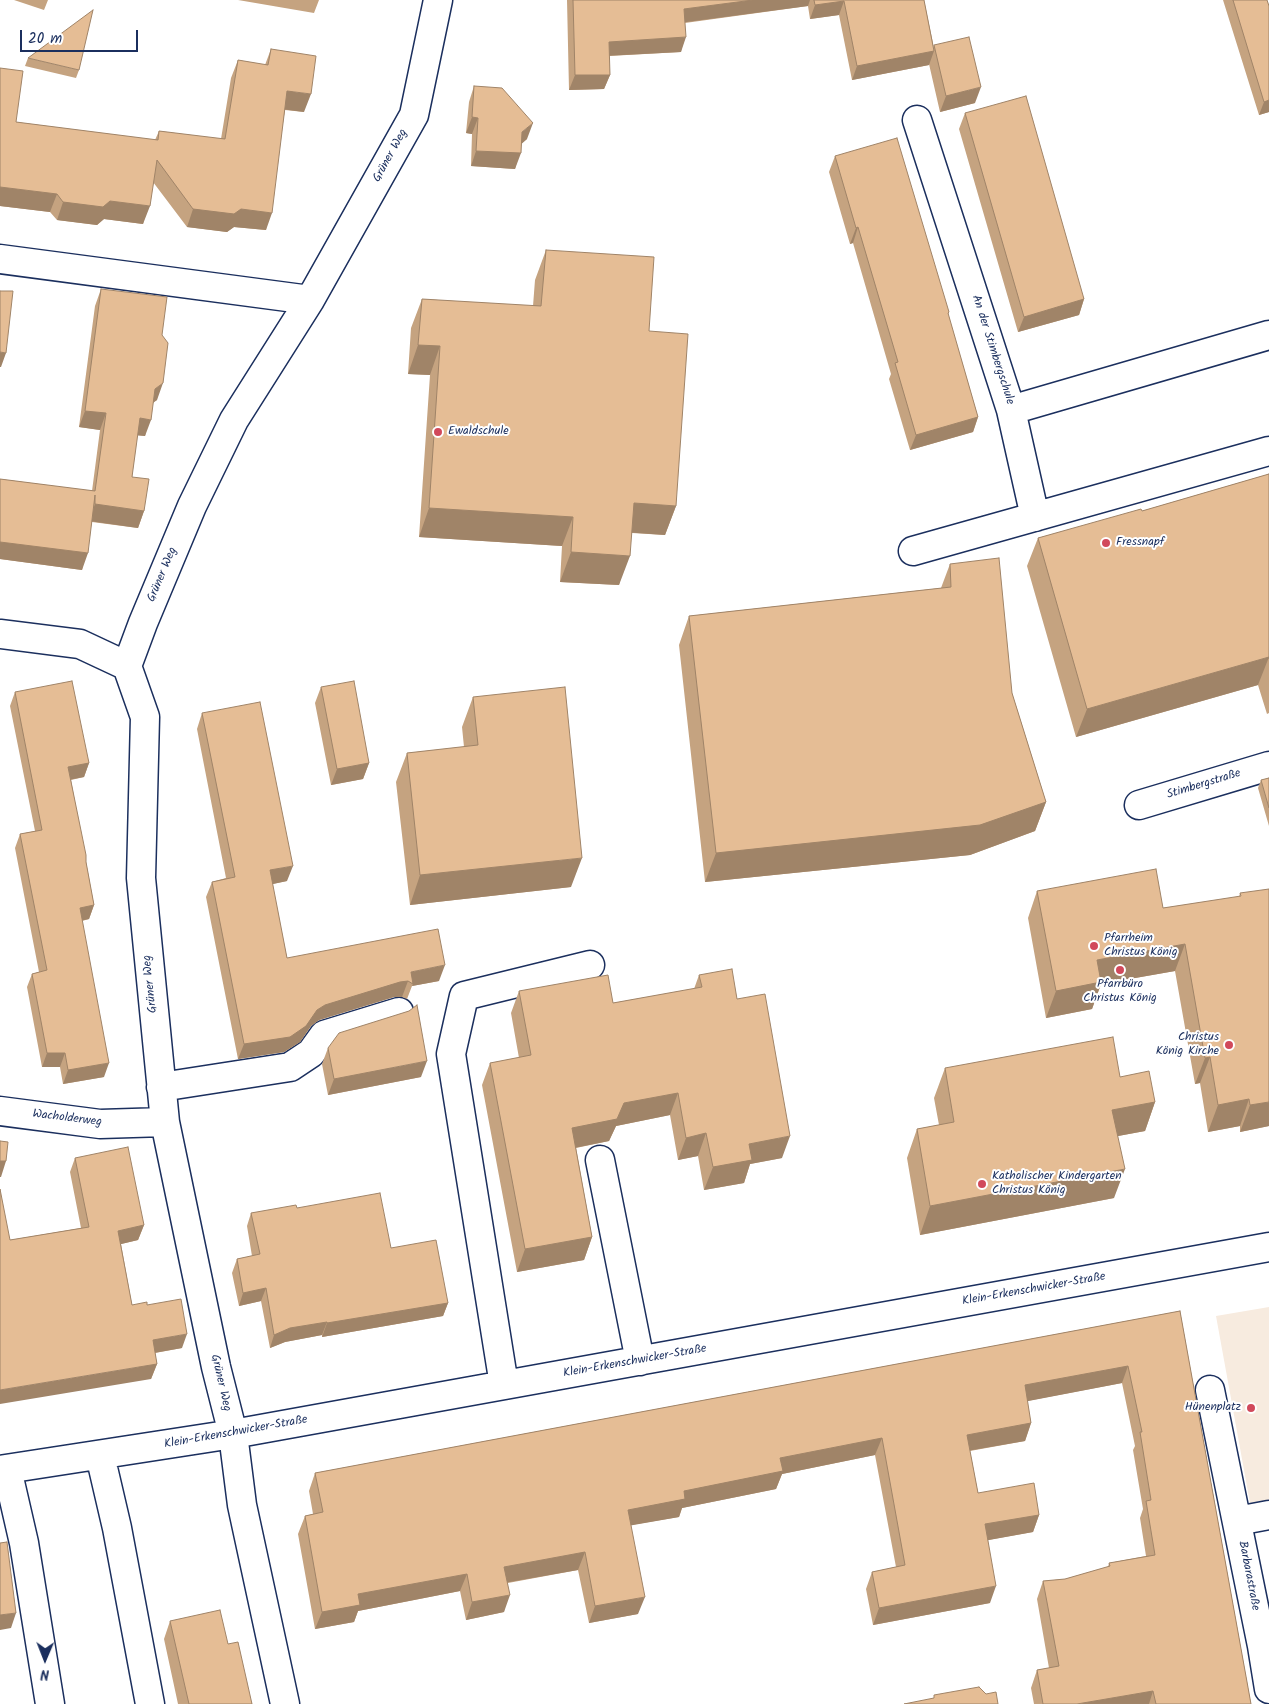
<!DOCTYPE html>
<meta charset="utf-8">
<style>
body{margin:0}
#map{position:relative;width:1269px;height:1704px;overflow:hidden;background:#fff;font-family:Kalam,sans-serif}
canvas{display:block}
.north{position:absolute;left:20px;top:1634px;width:50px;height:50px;-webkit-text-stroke:4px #fff;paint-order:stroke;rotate:181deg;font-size:14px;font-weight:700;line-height:20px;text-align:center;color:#1b2f5e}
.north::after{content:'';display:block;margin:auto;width:18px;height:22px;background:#1b2f5e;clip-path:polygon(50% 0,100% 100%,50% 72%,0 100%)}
.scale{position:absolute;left:20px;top:30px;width:118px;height:22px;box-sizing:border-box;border:2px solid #1b2f5e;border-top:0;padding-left:6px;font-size:15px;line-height:18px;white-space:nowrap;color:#1b2f5e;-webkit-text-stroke:4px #fff;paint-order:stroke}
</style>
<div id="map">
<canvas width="1269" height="1704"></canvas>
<div class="north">N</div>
<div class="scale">20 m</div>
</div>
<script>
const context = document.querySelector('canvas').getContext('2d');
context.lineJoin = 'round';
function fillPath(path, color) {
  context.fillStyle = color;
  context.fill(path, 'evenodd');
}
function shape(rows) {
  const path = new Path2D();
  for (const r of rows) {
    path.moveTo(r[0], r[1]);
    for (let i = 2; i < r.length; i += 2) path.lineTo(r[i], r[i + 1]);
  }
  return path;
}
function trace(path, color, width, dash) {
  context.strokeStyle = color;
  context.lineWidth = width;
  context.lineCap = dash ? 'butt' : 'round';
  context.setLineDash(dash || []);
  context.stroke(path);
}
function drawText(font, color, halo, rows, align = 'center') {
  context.font = font + ' Kalam,sans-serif';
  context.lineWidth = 4;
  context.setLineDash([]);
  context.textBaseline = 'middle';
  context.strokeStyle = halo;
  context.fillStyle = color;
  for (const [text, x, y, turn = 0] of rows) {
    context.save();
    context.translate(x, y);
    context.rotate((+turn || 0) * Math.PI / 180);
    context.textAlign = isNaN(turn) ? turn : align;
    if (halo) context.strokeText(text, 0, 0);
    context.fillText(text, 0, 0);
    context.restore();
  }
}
fillPath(shape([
 [1269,1307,1269,1500,1250,1503,1216,1316]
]), '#f7ebdf');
const minor = shape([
 [917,120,1011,410,1035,517],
 [0,259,310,300],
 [1011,410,1269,335],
 [913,551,1269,451],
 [0,634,80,644,127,666],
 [1139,805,1269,766],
 [161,1087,290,1067,311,1053,324,1035,399,1012],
 [0,1111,100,1124,165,1122],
 [600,1160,640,1361],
 [504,1385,451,1054,464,996,590,965],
 [1210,1390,1262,1646,1269,1689],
 [100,1455,117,1528,150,1704],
 [7,1469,24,1543,50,1704],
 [0,1470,233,1434,1269,1247],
 [1237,1521,1269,1515],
 [285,1704,242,1505,233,1434,216,1367,165,1122,141,878,145,717,127,666,143,623,192,506,234,420,310,300,414,115,438,0]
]);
trace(minor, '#1b2f5e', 31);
trace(minor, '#fff', 28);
fillPath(shape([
 [14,0,48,0,44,10],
 [238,0,319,0,314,13],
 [567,0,924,0,934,48,934,45,975,103,940,112,929,64,929,65,852,80,839,15,810,19,808,6,685,23,681,52,609,56,610,75,604,89,569,90],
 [1223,0,1267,0,1269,6,1269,112,1259,115],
 [271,49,304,112,285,110,266,230,234,227,227,232,187,227,153,182,143,224,104,219,97,225,57,220,50,212,0,206,0,68,16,122,155,140,159,131,221,139,231,78,238,60,265,65],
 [28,58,79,70,76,78,25,66],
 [474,86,527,139,522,143,515,169,471,166,472,134,466,133,469,102],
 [965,113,1084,299,1079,315,1018,332,959,129],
 [835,156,949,312,948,315,978,417,973,432,910,450,889,379,891,374,853,243,850,244,829,172],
 [546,250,649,331,676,506,665,535,632,533,619,585,560,582,562,546,419,537,430,375,408,374,411,328,422,299,533,306,535,280],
 [101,289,162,335,157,400,153,402,145,436,137,435,132,477,144,511,138,528,92,522,82,570,0,559,0,479,92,491,100,430,79,427,95,306],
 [1269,474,1269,713,1267,714,1258,685,1076,737,1027,566,1038,538,1142,511],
 [950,564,1012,693,1046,802,1035,831,970,855,705,882,679,645,689,616,941,588],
 [321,687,369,763,363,779,331,785,315,703],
 [15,692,89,763,84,777,71,780,94,905,89,919,82,921,104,1077,63,1084,60,1067,42,1067,27,987,32,974,39,972,15,848,20,834,35,831,10,706],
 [473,697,571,887,410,905,396,782,407,753,464,747,462,727],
 [202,713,287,881,272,884,287,958,439,981,412,986,407,999,402,997,394,997,319,1020,311,1026,300,1042,284,1052,238,1059,206,897,212,882,226,878,197,729],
 [1269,778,1269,826,1258,788,1261,780],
 [1037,891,1163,908,1239,897,1240,893,1269,1126,1240,1132,1240,1126,1208,1132,1200,1083,1195,1084,1175,971,1101,984,1092,1009,1046,1018,1028,918],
 [699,975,737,999,782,1158,750,1164,744,1183,704,1190,698,1156,678,1160,670,1115,616,1126,609,1141,576,1148,592,1237,584,1260,517,1272,482,1085,490,1063,519,1058,511,1013,519,991,613,1003,694,989],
 [328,1048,421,1077,328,1095,322,1064],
 [945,1068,1120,1077,1155,1102,1145,1131,1118,1136,1114,1198,920,1235,907,1158,917,1129,939,1125,934,1098],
 [75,1158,144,1225,138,1240,121,1244,132,1305,147,1305,182,1348,155,1353,157,1364,151,1379,10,1240,81,1228,70,1172],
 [297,1208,391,1248,448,1303,443,1316,322,1337,322,1335,285,1342,270,1348,261,1301,239,1306,232,1273,237,1259,252,1256,247,1226,251,1213],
 [1180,1311,1251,1704,1034,1704,1031,1688,1037,1670,1049,1668,1037,1599,1043,1581,1065,1579,1108,1567,1109,1563,1146,1556,1140,1518,1143,1509,1133,1450,1135,1446,1122,1383,1027,1401,1031,1423,1025,1441,970,1451,978,1493,1039,1515,1033,1532,988,1540,990,1603,873,1625,866,1589,872,1572,896,1567,875,1455,782,1474,776,1489,682,1508,679,1517,631,1525,638,1614,589,1623,578,1570,508,1583,504,1612,466,1620,460,1591,358,1611,354,1622,315,1629,298,1534,305,1516,313,1514,309,1491,315,1473],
 [170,1621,228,1644,252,1704,178,1704,164,1639]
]), '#c5a380');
fillPath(shape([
 [753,0,810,0,808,6,679,23,684,9],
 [844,1,839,15,810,19,815,5],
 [686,37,681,52,604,56,609,42],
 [934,51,929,65,852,80,857,66],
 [575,75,610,75,604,89,569,90],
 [981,87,975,103,940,112,946,96],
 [287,91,311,94,304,112,281,109],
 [1269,100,1269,112,1259,115,1264,102],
 [472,117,478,118,472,134,466,133],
 [533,123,527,139,517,148,522,132],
 [476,151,521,153,515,169,471,166],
 [0,187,57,194,50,212,0,206],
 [110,201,150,206,143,224,104,219,97,225,57,220,63,202],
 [193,209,241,209,272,213,266,230,234,227,227,232,187,227],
 [858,227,853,243,850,244,856,228],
 [1084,299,1079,315,1018,332,1024,317],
 [418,345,440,346,430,375,408,374],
 [0,352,6,353,1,367,0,367],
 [163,383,157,400,149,406,155,389],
 [85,411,106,413,100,430,79,427],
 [978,417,973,432,910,450,916,435],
 [140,418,151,420,145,436,133,435],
 [634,503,676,506,665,535,623,532],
 [95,504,144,511,138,528,89,521],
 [429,508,573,517,562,546,419,537],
 [0,542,88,553,82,570,0,559],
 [571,552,630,556,619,585,560,582],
 [1269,657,1258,685,1076,737,1087,709],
 [89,763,84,777,63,781,68,767],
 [369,763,363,779,331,785,337,769],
 [1046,802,1035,831,970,855,705,882,716,853],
 [582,858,571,887,410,905,420,875],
 [293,866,287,881,264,886,270,870],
 [94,905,89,919,75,922,80,908],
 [1185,944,1175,971,1101,984,1092,1009,1046,1018,1056,991,1097,960],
 [445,965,439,981,412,986,413,984,408,981,402,997,394,997,319,1020,311,1026,300,1042,284,1052,238,1059,244,1044,317,1010,325,1005,411,972],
 [47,1053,65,1053,60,1067,42,1067],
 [1210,1057,1200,1083,1195,1084,1205,1058],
 [427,1061,421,1077,328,1095,334,1079],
 [109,1063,104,1077,63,1084,68,1070],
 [678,1093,670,1115,616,1126,609,1141,564,1150,572,1128,624,1103],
 [1249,1099,1240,1126,1208,1132,1218,1105],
 [1155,1102,1145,1131,1102,1139,1112,1110],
 [1269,1102,1269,1126,1240,1132,1250,1105],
 [706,1133,698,1156,678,1160,686,1138],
 [790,1136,782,1158,750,1164,744,1183,704,1190,713,1167,749,1144],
 [0,1161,6,1161,1,1177,0,1177],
 [1125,1169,1114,1198,920,1235,930,1206],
 [144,1225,138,1240,113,1246,118,1231],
 [592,1237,584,1260,517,1272,525,1249],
 [266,1288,261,1301,239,1306,243,1293],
 [448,1303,443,1316,322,1337,327,1323],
 [327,1322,322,1335,285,1342,270,1348,274,1335,290,1328],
 [187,1334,182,1348,148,1354,153,1340],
 [157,1364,151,1379,0,1404,0,1390],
 [1128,1366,1122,1383,1018,1403,1025,1385],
 [1031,1423,1025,1441,961,1452,967,1435],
 [882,1438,875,1455,782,1474,776,1489,682,1508,679,1517,622,1527,628,1510,780,1458],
 [1039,1515,1033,1532,978,1542,985,1524],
 [585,1552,578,1570,498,1584,504,1567],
 [467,1574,460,1591,358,1611,354,1622,315,1629,322,1612,358,1594],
 [996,1586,990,1603,873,1625,879,1608],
 [510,1595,504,1612,466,1620,472,1602],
 [645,1597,638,1614,589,1623,595,1606],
 [16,1613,11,1628,0,1630,0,1615],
 [1153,1691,1149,1704,1077,1704]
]), '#a08468');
const building = shape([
 [573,0,753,0,684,9,686,37,609,42,610,75,575,75,573,0],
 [814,0,924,0,934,51,857,66,844,1,815,5,814,0],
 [1233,0,1267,0,1269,6,1269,100,1264,102,1233,0],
 [93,10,79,70,28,58,93,10],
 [969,37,981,87,946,96,934,45,969,37],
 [271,49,316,56,311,94,287,91,272,213,241,209,234,214,193,209,157,160,150,206,110,201,103,207,63,202,57,194,0,187,0,68,23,71,16,122,158,140,159,131,225,139,238,60,268,65,271,49],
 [474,86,502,88,533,123,522,132,521,153,476,151,478,118,472,117,474,86],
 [1026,96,1084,299,1024,317,965,113,1026,96],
 [897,138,949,312,948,313,978,417,916,435,895,363,898,362,858,227,856,228,835,156,897,138],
 [546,250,654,257,649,331,688,334,676,506,634,503,630,556,571,552,573,517,429,508,440,346,418,345,422,299,541,306,546,250],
 [101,289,167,297,162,335,168,343,163,383,155,389,151,420,140,418,132,477,149,479,144,511,95,504,95,495,88,553,0,542,0,479,95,491,106,413,85,411,101,289],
 [0,291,13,291,6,353,0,352,0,291],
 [1269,474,1269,659,1269,657,1087,709,1038,538,1141,509,1142,511,1269,474],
 [999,558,1012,693,1046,802,980,825,716,853,689,616,951,587,950,564,999,558],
 [72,681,89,763,68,767,86,855,86,862,94,905,80,908,109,1063,68,1070,65,1053,47,1053,32,974,47,970,20,834,42,830,15,692,72,681],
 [354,681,369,763,337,769,321,687,354,681],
 [565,687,582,858,420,875,407,753,478,745,473,697,565,687],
 [260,702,293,866,270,870,287,958,438,929,445,965,411,972,413,984,408,981,400,982,325,1005,317,1010,306,1026,290,1037,244,1044,212,882,235,877,202,713,260,702],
 [1269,778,1269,808,1261,780,1269,778],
 [1156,869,1163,908,1241,896,1240,893,1269,889,1269,1102,1250,1105,1249,1099,1218,1105,1210,1057,1205,1058,1185,944,1097,960,1101,982,1056,991,1037,891,1156,869],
 [732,969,737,999,765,994,790,1136,749,1144,752,1160,713,1167,706,1133,686,1138,678,1093,624,1103,617,1119,572,1128,592,1237,525,1249,490,1063,531,1055,519,991,608,975,613,1003,702,987,699,975,732,969],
 [417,1005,427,1061,334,1079,328,1048,339,1033,409,1011,417,1005],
 [1113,1037,1120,1077,1149,1071,1155,1102,1112,1110,1125,1169,930,1206,917,1129,954,1122,945,1068,1113,1037],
 [0,1141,8,1142,6,1161,0,1161,0,1141],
 [128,1147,144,1225,118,1231,132,1305,147,1302,147,1305,181,1299,187,1334,153,1340,157,1364,0,1390,0,1189,10,1240,89,1227,75,1158,128,1147],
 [380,1193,391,1248,436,1240,448,1303,327,1323,327,1322,290,1328,274,1335,266,1288,243,1293,237,1259,260,1254,251,1213,296,1205,297,1208,380,1193],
 [1180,1311,1251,1704,1156,1704,1153,1691,1077,1704,1043,1704,1037,1670,1059,1666,1043,1581,1065,1579,1110,1566,1109,1563,1155,1555,1146,1501,1151,1500,1140,1432,1142,1432,1128,1366,1025,1385,1031,1423,967,1435,978,1493,1034,1483,1039,1515,985,1524,996,1586,879,1608,872,1572,905,1565,882,1438,780,1458,783,1471,684,1491,685,1499,628,1510,645,1597,595,1606,585,1552,504,1567,510,1595,472,1602,467,1574,358,1594,360,1605,322,1612,305,1516,323,1512,315,1473,1180,1311],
 [7,1542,16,1613,0,1615,0,1543,7,1542],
 [220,1610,228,1644,238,1642,252,1704,189,1704,170,1621,220,1610],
 [979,1687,986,1694,996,1692,998,1704,904,1704,934,1698,934,1695,979,1687]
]);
fillPath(building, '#e5bd95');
trace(building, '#a08468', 1);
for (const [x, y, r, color] of [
 [438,432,5,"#d1495b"],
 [1106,543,5,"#d1495b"],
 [1094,946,5,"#d1495b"],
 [1120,970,5,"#d1495b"],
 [1229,1045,5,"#d1495b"],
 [982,1184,5,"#d1495b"],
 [1251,1408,5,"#d1495b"]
]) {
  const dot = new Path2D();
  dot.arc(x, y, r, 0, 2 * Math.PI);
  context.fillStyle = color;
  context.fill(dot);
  trace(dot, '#fff', 2);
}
drawText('12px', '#1b2f5e', '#fff', [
 ["Grüner Weg",391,156,-61],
 ["An der Stimbergschule",992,350,72],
 ["Grüner Weg",163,575,-67],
 ["Stimbergstraße",1204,785,-17],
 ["Grüner Weg",151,984,-96],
 ["Wacholderweg",67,1119,7],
 ["Klein-Erkenschwicker-Straße",1034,1290,-10],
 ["Klein-Erkenschwicker-Straße",635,1362,-10],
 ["Grüner Weg",220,1383,77],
 ["Klein-Erkenschwicker-Straße",236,1433,-10],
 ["Barbarastraße",1248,1576,79]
]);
drawText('12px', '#1b2f5e', '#fff', [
 ["Ewaldschule",448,432],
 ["Fressnapf",1116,543],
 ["Pfarrheim",1104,939],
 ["Christus König",1104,953],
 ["Pfarrbüro",1120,985,"center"],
 ["Christus König",1120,999,"center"],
 ["Christus",1219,1038,"right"],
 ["König Kirche",1219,1052,"right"],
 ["Katholischer Kindergarten",992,1177],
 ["Christus König",992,1191],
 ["Hünenplatz",1241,1408,"right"]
], 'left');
</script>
